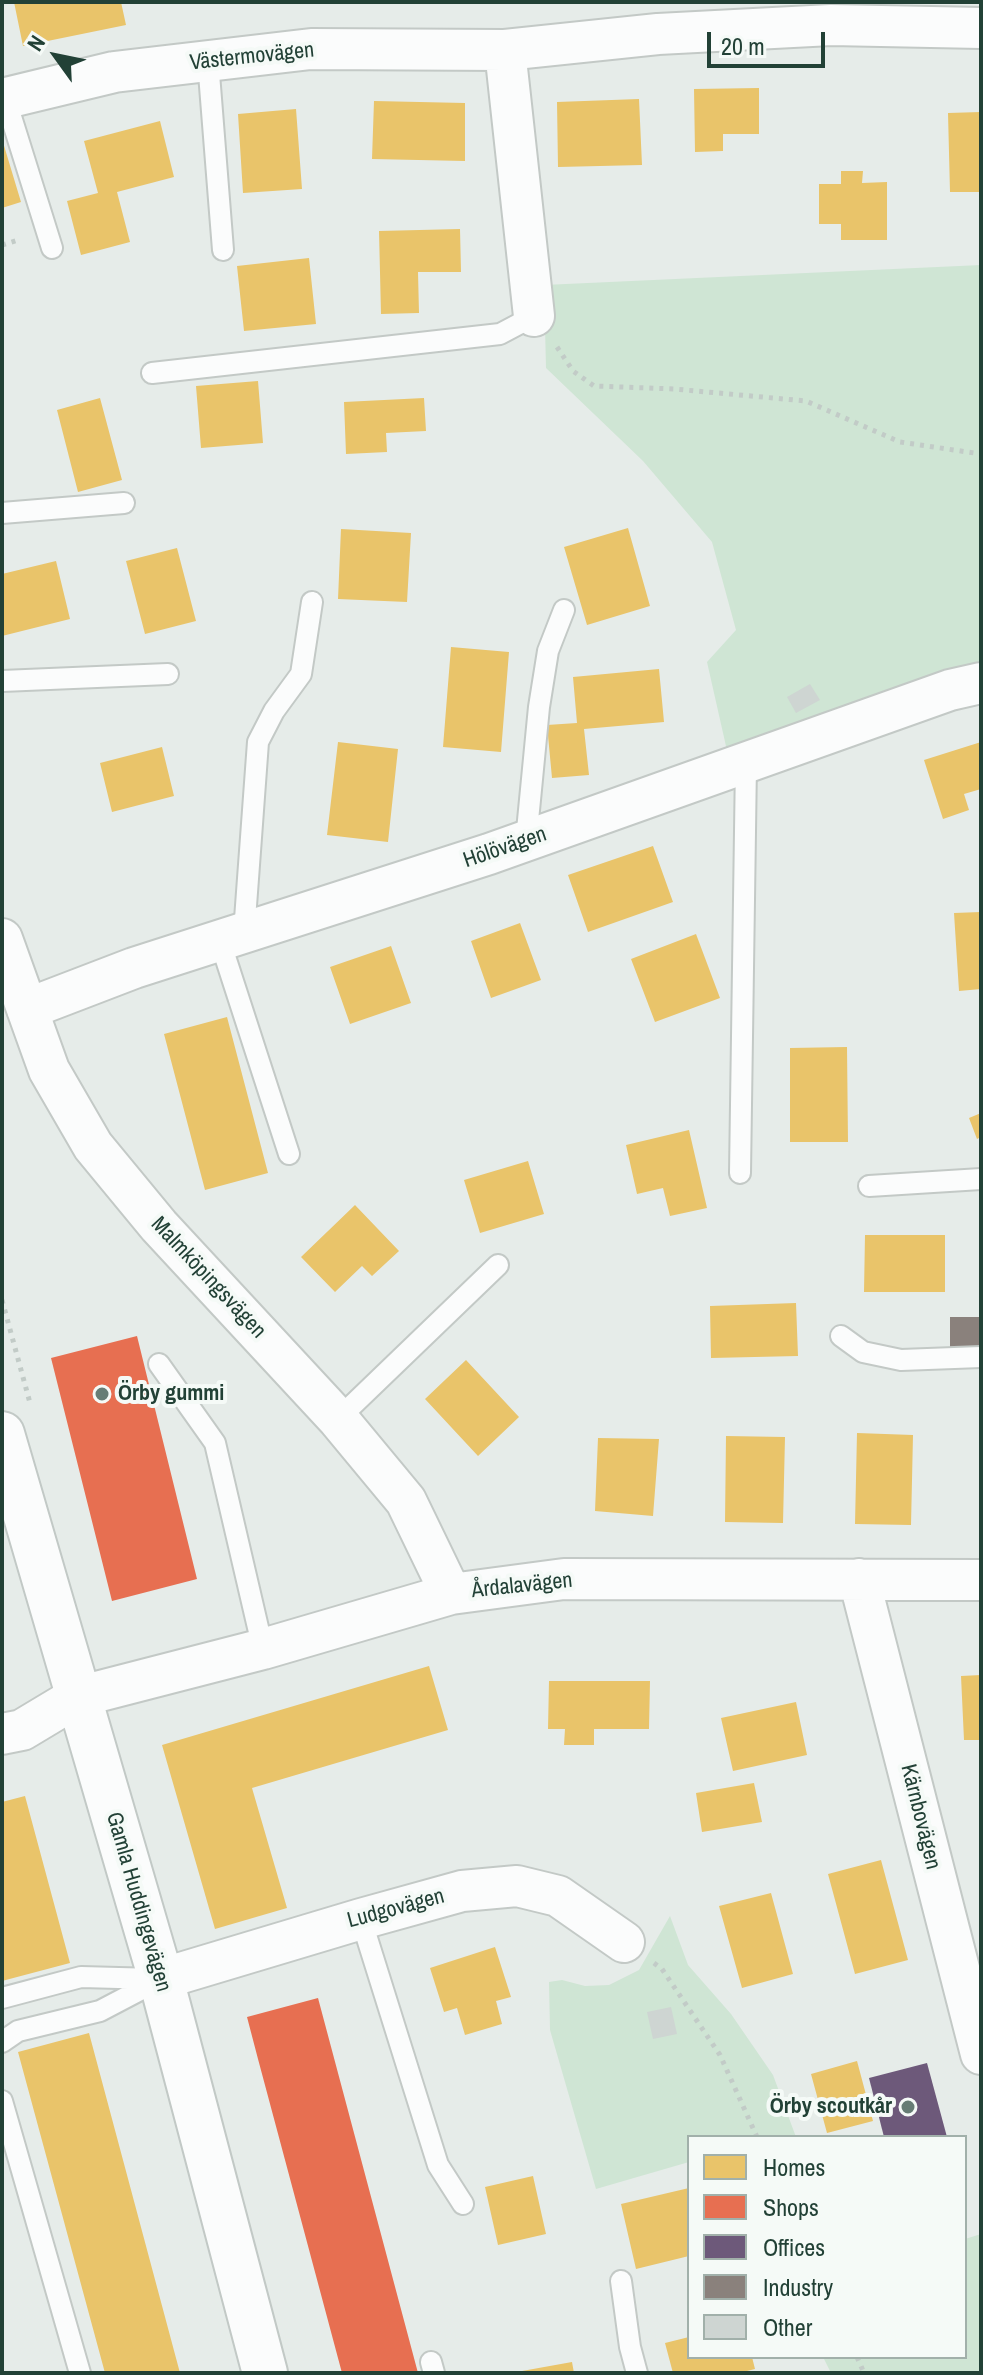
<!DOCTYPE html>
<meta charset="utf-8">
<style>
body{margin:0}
#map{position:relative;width:983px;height:2375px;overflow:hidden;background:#e6ece9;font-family:"Archivo Narrow",sans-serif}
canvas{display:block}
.frame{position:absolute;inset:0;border:4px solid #224136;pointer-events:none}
.legend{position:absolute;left:687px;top:2135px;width:280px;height:224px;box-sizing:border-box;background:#f5faf7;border:2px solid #a1b0aa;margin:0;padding:10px 14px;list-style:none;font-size:24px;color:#224136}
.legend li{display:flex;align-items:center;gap:16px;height:40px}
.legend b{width:40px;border:2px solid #a1b0aa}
.north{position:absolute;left:16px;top:16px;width:80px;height:80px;-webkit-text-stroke:6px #f5faf7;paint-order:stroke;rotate:303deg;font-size:22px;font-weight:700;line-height:32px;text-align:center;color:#224136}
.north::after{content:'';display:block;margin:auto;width:28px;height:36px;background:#224136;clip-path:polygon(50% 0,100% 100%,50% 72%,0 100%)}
.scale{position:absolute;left:707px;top:32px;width:118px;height:36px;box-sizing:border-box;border:4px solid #224136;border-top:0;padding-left:10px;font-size:24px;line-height:28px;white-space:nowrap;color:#224136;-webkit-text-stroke:6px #f5faf7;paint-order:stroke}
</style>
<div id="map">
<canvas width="983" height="2375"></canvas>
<div class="frame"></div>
<ul class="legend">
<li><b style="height:22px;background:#e9c46a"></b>Homes</li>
<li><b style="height:22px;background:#e76f51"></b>Shops</li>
<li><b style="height:22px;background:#6d597a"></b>Offices</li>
<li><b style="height:22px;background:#8a817c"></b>Industry</li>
<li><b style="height:22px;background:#ced5d2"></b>Other</li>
</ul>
<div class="north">N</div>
<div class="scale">20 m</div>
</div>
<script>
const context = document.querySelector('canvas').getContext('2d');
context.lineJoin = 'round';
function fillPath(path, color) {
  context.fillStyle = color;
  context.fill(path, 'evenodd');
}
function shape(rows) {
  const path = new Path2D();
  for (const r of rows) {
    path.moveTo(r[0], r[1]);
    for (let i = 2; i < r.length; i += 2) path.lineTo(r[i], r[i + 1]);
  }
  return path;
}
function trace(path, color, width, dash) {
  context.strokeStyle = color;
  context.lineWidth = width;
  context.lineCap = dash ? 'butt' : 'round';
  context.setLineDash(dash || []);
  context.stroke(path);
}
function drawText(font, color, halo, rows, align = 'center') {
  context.font = font + ' "Archivo Narrow",sans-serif';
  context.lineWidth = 8;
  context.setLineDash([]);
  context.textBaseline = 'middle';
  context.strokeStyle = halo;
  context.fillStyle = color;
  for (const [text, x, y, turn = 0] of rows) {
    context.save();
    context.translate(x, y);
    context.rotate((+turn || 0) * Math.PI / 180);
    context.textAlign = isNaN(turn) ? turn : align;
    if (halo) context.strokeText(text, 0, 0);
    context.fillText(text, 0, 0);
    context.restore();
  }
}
fillPath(shape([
 [981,265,981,672,728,755,707,662,736,630,712,542,643,461,546,368,544,285],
 [670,1916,688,1965,731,2014,773,2075,796,2137,689,2137,689,2162,596,2189,550,2030,549,1982,562,1980,585,1986,609,1985,639,1970],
 [981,2234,981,2373,831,2373,823,2357,965,2357,965,2239]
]), '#cfe5d4');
fillPath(shape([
 [14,2,121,2,126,25,23,46],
 [759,88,759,134,723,134,723,151,695,152,694,89],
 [639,99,642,165,558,167,557,102],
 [374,101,465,103,465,161,372,159],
 [296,109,302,189,243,193,238,114],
 [981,112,981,192,950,192,948,113],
 [160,121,174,177,117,192,130,242,81,255,67,201,98,193,84,141],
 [2,139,21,202,2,208],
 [841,171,863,171,862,183,887,182,887,240,841,240,841,224,819,224,819,184,841,184],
 [460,229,461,272,418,272,419,313,381,314,379,231],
 [309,258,316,324,244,331,237,266],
 [258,381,263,443,201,448,196,386],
 [100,398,122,480,78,492,57,410],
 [424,398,426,431,386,433,387,452,346,454,344,402],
 [628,528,650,606,587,625,564,547],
 [341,529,411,533,407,602,338,599],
 [177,548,196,621,145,634,126,561],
 [56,561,70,619,2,636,2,574],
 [451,647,509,652,501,752,443,747],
 [659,669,664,722,584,729,589,775,552,778,547,725,577,723,573,677],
 [338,742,398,749,388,842,327,835],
 [981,742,981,789,964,794,969,810,943,819,924,760],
 [162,747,174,796,112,812,100,763],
 [653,846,673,902,588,932,568,875],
 [981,912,981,989,959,991,954,913],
 [520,923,541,980,491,998,471,941],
 [696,934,720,998,655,1022,631,959],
 [391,946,411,1003,350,1024,330,967],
 [227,1017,268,1173,205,1190,164,1034],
 [847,1047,848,1142,790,1142,790,1048],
 [981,1113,981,1137,977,1139,969,1118],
 [689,1130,707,1208,670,1216,663,1188,637,1194,626,1145],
 [528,1161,544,1214,480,1233,464,1180],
 [355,1205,399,1251,372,1276,362,1266,335,1292,301,1257],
 [865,1235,945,1235,945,1292,864,1292],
 [796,1303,798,1356,711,1358,710,1306],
 [466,1360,519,1417,478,1456,425,1399],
 [857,1433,913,1435,911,1525,855,1524],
 [726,1436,785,1437,783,1523,725,1522],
 [598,1438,659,1439,653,1516,595,1511],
 [429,1666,448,1730,252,1788,287,1908,215,1929,162,1745],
 [981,1675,981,1740,964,1740,961,1676],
 [549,1681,650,1681,649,1729,594,1729,594,1745,564,1745,565,1729,548,1729],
 [796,1702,807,1755,733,1771,721,1718],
 [754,1783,762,1822,702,1832,696,1793],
 [25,1796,70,1963,2,1981,2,1802],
 [881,1860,908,1960,855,1974,828,1874],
 [771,1893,793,1974,742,1988,719,1906],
 [495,1947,511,1997,496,2001,502,2024,465,2035,457,2008,444,2012,430,1968],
 [89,2033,180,2373,105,2373,79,2277,18,2052],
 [857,2061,873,2121,827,2133,811,2074],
 [533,2176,546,2234,498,2245,485,2187],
 [689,2188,689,2256,636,2269,621,2204],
 [689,2337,689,2357,752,2357,755,2369,739,2373,673,2373,665,2343],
 [572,2362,574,2373,522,2373,522,2371]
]), '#e9c46a');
fillPath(shape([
 [137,1336,197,1579,112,1601,51,1358],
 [318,1998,418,2373,342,2373,258,2059,247,2017]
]), '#e76f51');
fillPath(shape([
 [927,2063,947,2137,884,2137,869,2078]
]), '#6d597a');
fillPath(shape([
 [950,1317,981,1317,981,1350,950,1350]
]), '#8a817c');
fillPath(shape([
 [810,684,820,700,796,713,787,697],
 [671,2007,677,2034,653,2039,647,2012]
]), '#ced5d2');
const lane = shape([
 [208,61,223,250],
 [3,91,52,248],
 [152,373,500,334,534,316],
 [2,513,124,503],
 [2,681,168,674],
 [526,841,539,707,548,651,564,610],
 [244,933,258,742,274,711,301,674,312,602],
 [220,941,289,1154],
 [740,1173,746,763],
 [869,1186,981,1179],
 [841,1336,863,1352,901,1360,981,1357],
 [159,1364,215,1443,263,1649],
 [338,1419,498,1265],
 [361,1919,438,2165,463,2204],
 [2,1998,81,1977,157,1979],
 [2,2042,18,2031,100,2011,161,1979],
 [2,2101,80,2373],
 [621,2281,630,2347,637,2373],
 [431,2362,434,2373]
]);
const street = shape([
 [505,50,534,316],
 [2,99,114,72,311,49,505,50,658,34,831,25,981,28],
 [2,939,49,1070,93,1146,159,1226,338,1419,406,1501,451,1594],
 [27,1009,134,968,489,854,950,690,981,683],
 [859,1579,981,2054],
 [2,1734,22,1730,77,1697,263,1649,451,1594,564,1579,981,1580],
 [161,1979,361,1919,462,1891,517,1886,558,1896,624,1942]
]);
const secondary = shape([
 [2,1434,161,1979,265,2373]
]);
trace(lane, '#c3c9c6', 24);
trace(street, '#c3c9c6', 44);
trace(secondary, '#c2c9c6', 48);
trace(shape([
 [2,245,18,240],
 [557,347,573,371,594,386,674,389,806,401,900,442,981,454],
 [2,1300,30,1403],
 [654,1963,662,1969,720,2055,757,2137],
 [857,2357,864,2373]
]), '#c2cbc7', 5, [4, 6]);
trace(lane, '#fbfcfc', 20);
trace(street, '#fbfcfc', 40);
trace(secondary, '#fbfcfc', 44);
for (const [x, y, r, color] of [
 [102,1394,8,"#677d75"],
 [908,2107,8,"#677d75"]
]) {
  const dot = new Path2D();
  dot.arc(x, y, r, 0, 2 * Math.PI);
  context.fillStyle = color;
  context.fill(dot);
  trace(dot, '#f5faf7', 3);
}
drawText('22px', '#224136', '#f5faf7', [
 ["Västermovägen",252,57,-6],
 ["Hölövägen",505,848,-19],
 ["Malmköpingsvägen",208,1278,47],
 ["Årdalavägen",522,1586,-6],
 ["Kärnbovägen",920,1817,76],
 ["Gamla Huddingevägen",138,1902,74],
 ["Ludgovägen",396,1909,-15]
]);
drawText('bold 22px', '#224136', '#f5faf7', [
 ["Örby gummi",118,1394],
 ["Örby scoutkår",892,2107,"right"]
], 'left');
</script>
